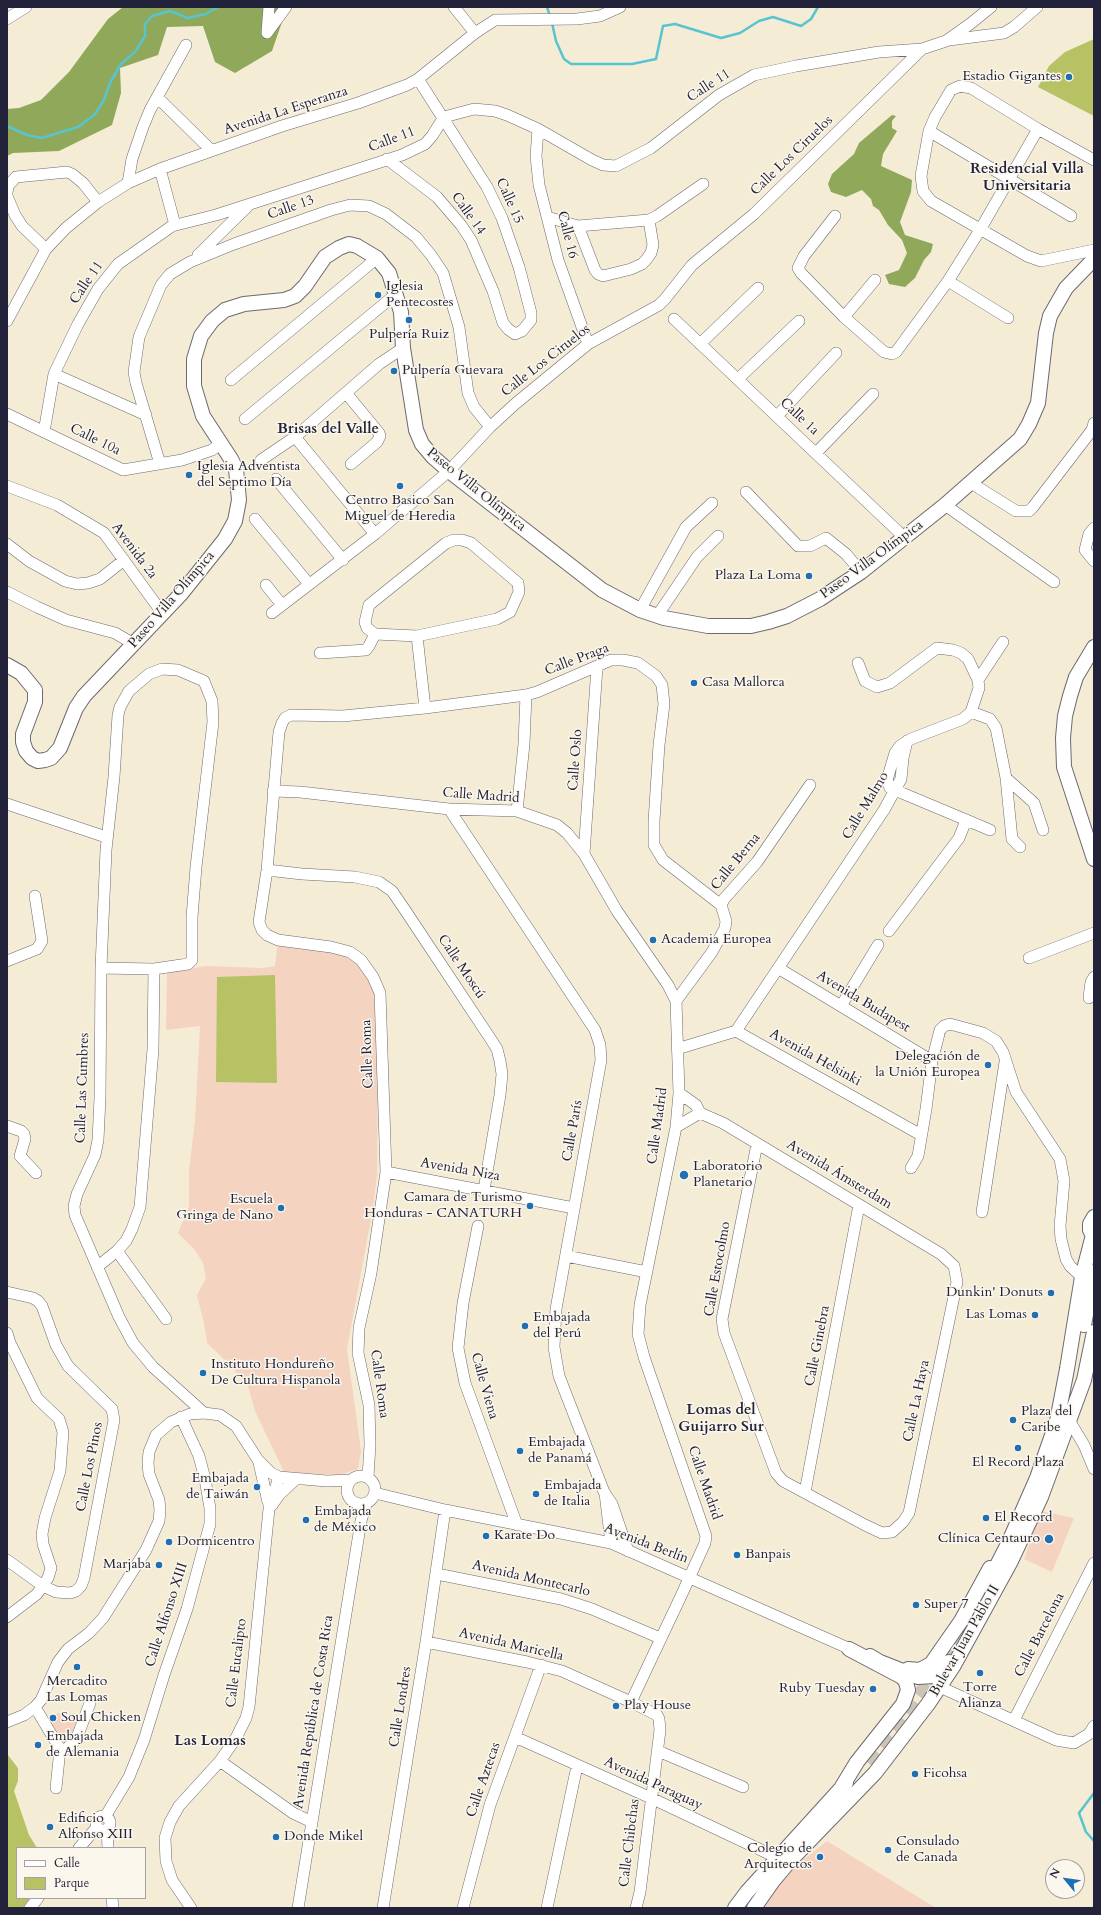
<!DOCTYPE html>
<meta charset="utf-8">
<style>
body{margin:0}
#map{position:relative;width:1101px;height:1915px;overflow:hidden;background:#f5ecd6;font-family:Cardo,serif}
canvas{display:block}
.frame{position:absolute;inset:0;border:8px solid #22223b;pointer-events:none}
.legend{position:absolute;left:16px;top:1847px;width:130px;height:52px;box-sizing:border-box;background:#fbf7ec;border:1px solid #a4a2a5;margin:0;padding:5px 7px;list-style:none;font-size:12px;color:#22223b}
.legend li{display:flex;align-items:center;gap:8px;height:20px}
.legend b{width:20px;border:1px solid #a4a2a5}
.north{position:absolute;left:1045px;top:1859px;width:40px;height:40px;box-sizing:border-box;background:#fbf7ec;border:1px solid #a4a2a5;border-radius:50%;rotate:299deg;font-size:11px;font-weight:700;line-height:16px;text-align:center;color:#22223b}
.north::after{content:'';display:block;margin:auto;width:14px;height:18px;background:#1f6fb2;clip-path:polygon(50% 0,100% 100%,50% 72%,0 100%)}
</style>
<div id="map">
<canvas width="1101" height="1915"></canvas>
<div class="frame"></div>
<ul class="legend">
<li><b style="height:5px;background:#fff"></b>Calle</li>
<li><b style="height:11px;background:#b6c264"></b>Parque</li>
</ul>
<div class="north">N</div>
</div>
<script>
const context = document.querySelector('canvas').getContext('2d');
context.lineJoin = 'round';
function fillPath(path, color) {
  context.fillStyle = color;
  context.fill(path, 'evenodd');
}
function shape(rows) {
  const path = new Path2D();
  for (const r of rows) {
    if (r.length === 3) {
      path.moveTo(r[0] + r[2], r[1]);
      path.arc(r[0], r[1], r[2], 0, 2 * Math.PI);
      continue;
    }
    path.moveTo(r[0], r[1]);
    for (let i = 2; i < r.length; i += 2) path.lineTo(r[i], r[i + 1]);
  }
  return path;
}
function trace(path, color, width, dash) {
  context.strokeStyle = color;
  context.lineWidth = width;
  context.lineCap = dash ? 'butt' : 'round';
  context.setLineDash(dash || []);
  context.stroke(path);
}
function drawText(font, color, halo, rows, align = 'center') {
  context.font = font + ' Cardo,serif';
  context.lineWidth = 3;
  context.setLineDash([]);
  context.textBaseline = 'middle';
  context.strokeStyle = halo;
  context.fillStyle = color;
  for (const [text, x, y, turn = 0] of rows) {
    context.save();
    context.translate(x, y);
    context.rotate((+turn || 0) * Math.PI / 180);
    context.textAlign = isNaN(turn) ? turn : align;
    if (halo) context.strokeText(text, 0, 0);
    context.fillText(text, 0, 0);
    context.restore();
  }
}
fillPath(shape([
 [278,940,350,952,380,993,378,1062,377,1175,373,1208,347,1349,361,1451,358,1469,339,1475,284,1472,255,1411,248,1386,227,1362,207,1343,204,1323,197,1295,206,1278,203,1263,194,1249,178,1233,189,1207,189,1170,195,1121,200,1026,166,1030,167,971,187,970,204,966,263,968,275,966],
 [1041,1511,1074,1518,1052,1572,1024,1559],
 [57,1713,74,1713,78,1724,69,1744,65,1746,60,1743,49,1721,51,1716,56,1716],
 [827,1841,936,1908,758,1908,786,1874]
]), '#f4d3c1');
fillPath(shape([
 [1094,39,1094,116,1038,87,1049,66,1065,52],
 [275,975,277,1083,216,1082,217,977],
 [7,1754,18,1768,18,1781,14,1791,29,1835,37,1848,17,1848,17,1898,30,1898,23,1908,7,1908]
]), '#b6c264');
fillPath(shape([
 [123,7,278,7,282,22,272,51,235,73,215,62,203,26,167,27,158,55,120,68,121,93,112,125,59,151,13,153,7,156,7,109,19,108,41,100,69,72,108,19],
 [892,115,896,116,892,121,892,128,897,131,883,154,881,166,912,180,911,192,900,222,905,235,933,244,931,252,924,260,915,278,905,287,889,284,885,275,899,270,907,253,902,240,888,225,879,210,873,206,871,199,862,190,846,197,831,192,828,184,832,174,854,154,859,143]
]), '#90a85a');
trace(shape([
 [547,7,550,16],
 [552,23,556,41,564,59,571,64,632,64,656,59,663,26,675,24,721,38,740,33,759,21,773,17,801,26,811,19,818,7],
 [7,126,27,135,42,138,78,127,94,115,103,102,111,81,121,64,135,52,145,36,145,24,152,16,170,11,188,18,206,14,218,7],
 [1094,1793,1079,1813,1086,1832,1094,1841],
 [1093,1908,1094,1907]
]), '#58c4d0', 2.5);
trace(shape([
 [866,1761,899,1723,939,1668,961,1636,974,1610]
]), '#cbc4b7', 14, [14, 7]);
const minor = shape([
 [269,7,267,33,286,7],
 [454,7,475,33],
 [7,19,26,7],
 [949,40,1004,33,1014,27,1037,7],
 [157,97,212,151],
 [538,129,536,156,539,185,558,260,588,344],
 [929,131,1071,216],
 [387,159,437,197,461,225,471,240,493,291,503,323,508,329,515,334,522,331,531,320,531,313,519,267,502,218,487,187,418,79],
 [1094,160,1038,129,971,88,960,86,951,90,935,117,929,131,921,176,923,191,931,201,1027,256,1041,261,1094,250],
 [160,169,175,225],
 [128,183,132,159,143,127,150,110,186,45],
 [7,193,8,186,16,177,67,172,72,174,83,183,98,202],
 [7,196,15,215,22,226,46,249],
 [835,216,804,256,798,268,801,273,844,317,884,352,892,354,896,352,948,281,980,230,1038,129],
 [547,217,578,226,649,220,657,216,703,184],
 [578,226,595,270,598,274,603,276,631,269,642,264,646,260,651,253,653,245,649,220],
 [198,255,247,207],
 [948,281,1008,318],
 [844,317,875,280],
 [674,319,904,537],
 [7,321,46,249,66,228,98,202,128,183,160,169,282,126,358,103,407,85,418,79,475,33,495,20,577,19,600,16,620,7],
 [700,344,758,288],
 [54,374,146,415],
 [738,379,799,321],
 [231,380,377,258],
 [346,393,379,433,380,436,377,442,351,464],
 [7,414,123,470,182,460,212,450,220,444],
 [777,416,836,353],
 [245,419,396,294],
 [44,432,54,374,78,324,98,289,118,264,172,226,216,215,402,155,425,144,432,136,444,117,474,109,495,111,507,115,538,129,592,160,603,165,616,166,651,148,719,95,754,75,796,66,879,52,922,49,946,41,970,24,991,7],
 [295,437,375,534],
 [816,453,873,394],
 [261,460,295,437,379,364,403,348],
 [160,464,136,383,134,372,139,337,161,285,170,274,190,262,234,244,331,210,350,205,369,206,386,214,416,237,431,255,443,273,459,327,468,393,474,407,490,427],
 [276,479,343,560],
 [971,483,1016,511,1029,511,1033,507,1092,430,1094,423],
 [7,486,57,505,104,533,163,614],
 [746,492,798,546,810,546,826,538,846,554,861,572],
 [945,505,1054,582],
 [255,519,309,584],
 [1094,528,1089,534,1085,550,1094,561],
 [454,540,462,540,471,543,518,583,519,592,510,612,497,619,417,636,375,634,367,628,365,622,369,605,446,543,454,540],
 [7,544,29,561,65,581,77,584,88,583,100,579,124,560],
 [266,585,282,605],
 [7,592,37,607,66,620,115,633,134,644],
 [640,610,686,527,712,503],
 [272,613,375,534,449,471,490,427,515,404,588,344,659,305,665,299,692,265,754,214,922,49],
 [657,616,697,557,718,536],
 [417,636,425,708],
 [320,653,366,650,369,646,375,634],
 [858,663,865,681,877,687,890,683,937,648,953,650,961,653,968,659,978,680,979,688,971,712,963,719,911,739,900,746,895,753,887,780,890,788,964,819,965,823,959,838,889,931],
 [978,680,1003,642],
 [971,712,990,719,996,728,1006,778,1012,839,1020,847],
 [1006,778,1034,803,1043,830],
 [273,791,300,792,449,809,517,811,557,825,567,833,584,854,617,911,668,985,676,1001,679,1093,676,1127,640,1305,638,1334,644,1357,706,1536,705,1543,681,1596,631,1702],
 [7,804,106,837],
 [449,809,595,1030,600,1045,601,1060,556,1309,554,1347,559,1376,604,1492,612,1504,628,1551],
 [517,811,524,744,526,695],
 [964,819,990,830],
 [584,854,597,667],
 [267,870,302,874,355,877,379,882,392,891,405,910,490,1038,497,1049,500,1061,502,1074,500,1095,484,1190],
 [1029,958,1094,933],
 [7,961,37,949,42,941,35,896],
 [101,968,154,969,188,964,192,960,192,917,196,867,213,722,212,701,204,681,178,670,162,669,149,674,129,691,120,707,118,715,114,777,106,850,101,968,100,1098,98,1140,95,1155,77,1194,74,1206,75,1215,119,1317,133,1343,153,1367,204,1413],
 [778,968,932,1061],
 [1089,998,1091,982,1094,977],
 [676,1001,712,952,725,928,726,921,721,905,724,899,757,862,810,785],
 [841,1006,878,945],
 [736,1031,921,1135],
 [677,1049,736,1031,884,810,901,779,903,758,907,741],
 [679,1093,696,1105,700,1113,723,1123,941,1254,954,1266,957,1282,909,1513,903,1522,892,1532,882,1533,865,1525,783,1481,776,1473,724,1333,722,1319,757,1144],
 [7,1126,21,1131,24,1134,25,1139,20,1156,36,1173],
 [676,1127,700,1113],
 [911,1168,918,1156,926,1109,932,1061,940,1030,944,1026,950,1024,983,1033,996,1041,1003,1052,1016,1092,1060,1159,1064,1181,1060,1226,1061,1239,1066,1259,1070,1266,1082,1277],
 [386,1172,574,1208],
 [982,1212,1005,1062],
 [478,1226,463,1303,458,1348,465,1383,517,1525],
 [117,1251,166,1319],
 [566,1256,647,1272],
 [97,1267,117,1251,126,1241,132,1229,140,1207,153,1049,154,969],
 [7,1292,33,1298,38,1301,42,1306,56,1345,68,1366,112,1409,114,1420,84,1578,81,1586,76,1591,70,1593,56,1592,43,1586,7,1560],
 [7,1333,10,1343,37,1398,59,1419,63,1432,60,1471,45,1518,42,1534,43,1544,51,1568,48,1578,37,1594,7,1617],
 [1069,1420,1084,1445,1094,1469],
 [259,1463,268,1502],
 [361,1490,14],
 [368,1477,370,1445,369,1405,358,1353,359,1328,371,1273,386,1172,380,993,373,977,361,960,350,952,331,947,278,940,267,935,262,930,259,922,267,870,279,732,282,723,285,718,291,715,343,716,425,708,526,695,537,692,611,660,623,660,638,663,656,676,662,685,664,704,659,745,654,821,654,845,663,860,721,905],
 [805,1492,859,1205],
 [375,1493,445,1510,611,1543,857,1652],
 [605,1493,611,1543],
 [272,1505,279,1495,296,1479],
 [437,1574,561,1599,592,1609,660,1638],
 [426,1642,527,1662,562,1671,631,1702,657,1715,659,1719,660,1730,640,1892,636,1908],
 [940,1687,1056,1740,1074,1743,1089,1734,1094,1726],
 [35,1707,60,1749,56,1788],
 [1014,1720,1094,1563],
 [7,1722,24,1715,35,1707,41,1700,58,1662,68,1649,89,1633,103,1618,146,1550,159,1521,160,1510,159,1500,149,1474,148,1463,149,1452,156,1435,171,1422,190,1414,204,1413,220,1415,236,1426,258,1460,271,1473,279,1477,327,1481,351,1480],
 [515,1737,651,1798,778,1858],
 [60,1749,66,1749,76,1740,90,1703],
 [658,1751,743,1787],
 [220,1761,293,1813,312,1822],
 [103,1823,7],
 [105,1817,129,1777,144,1740,164,1675,187,1609,210,1524,210,1508,205,1479,199,1456,181,1417],
 [107,1829,108,1848],
 [79,1848,97,1827],
 [112,1898,113,1908],
 [30,1908,38,1898],
 [191,1908,172,1880,166,1861,165,1838,170,1822,179,1806,220,1761,236,1738,246,1718,249,1707,269,1509,279,1477],
 [298,1908,361,1521,366,1504],
 [383,1908,426,1642,445,1510],
 [463,1908,490,1805,541,1665],
 [547,1908,577,1766]
]);
const major = shape([
 [1094,647,1076,677,1070,696,1065,716,1063,738,1064,767,1094,859],
 [7,665,21,673,35,690,35,702,23,734,23,742,26,751,32,758,38,761,45,760,51,758,60,748,76,708,84,696,181,594,225,539,235,521,239,500,236,469,231,459,203,416,194,386,194,359,201,336,212,321,225,310,244,304,284,300,295,296,305,286,325,257,339,248,349,244,357,246,377,258,389,273,401,312,403,348,416,430,422,444,433,457,449,471,602,590,640,610,664,618,708,626,751,626,768,622,787,616,820,599,861,572,945,505,1020,439,1029,424,1038,403,1046,333,1050,316,1066,288,1094,259],
 [1094,1217,1090,1224,1090,1230,1094,1237],
 [1084,1325,1094,1272],
 [989,1581,1008,1544,1037,1478,1057,1421,1067,1369,1082,1277,1093,1235],
 [870,1656,880,1662,918,1677,935,1676,949,1662],
 [908,1669,920,1670,931,1664,961,1621,990,1568],
 [840,1790,857,1762,903,1704,908,1690,906,1682,902,1677,849,1649],
 [735,1908,747,1892,846,1783],
 [754,1908,773,1881,788,1863,875,1773,928,1704,954,1665,1010,1563,1041,1497,1084,1380,1094,1332]
]);
trace(minor, '#6c6971', 12);
trace(major, '#6c6971', 16);
trace(minor, '#fff', 11);
trace(major, '#fff', 14);
for (const [x, y, r, color] of [
 [1069,77,4,"#1f6fb2"],
 [378,295,4,"#1f6fb2"],
 [409,320,4,"#1f6fb2"],
 [394,371,4,"#1f6fb2"],
 [189,475,4,"#1f6fb2"],
 [400,486,4,"#1f6fb2"],
 [809,576,4,"#1f6fb2"],
 [694,683,4,"#1f6fb2"],
 [653,940,4,"#1f6fb2"],
 [988,1065,4,"#1f6fb2"],
 [684,1175,5,"#1f6fb2"],
 [530,1206,4,"#1f6fb2"],
 [281,1208,4,"#1f6fb2"],
 [1051,1293,4,"#1f6fb2"],
 [1035,1315,4,"#1f6fb2"],
 [525,1326,4,"#1f6fb2"],
 [203,1373,4,"#1f6fb2"],
 [1013,1420,4,"#1f6fb2"],
 [1018,1448,4,"#1f6fb2"],
 [520,1451,4,"#1f6fb2"],
 [257,1487,4,"#1f6fb2"],
 [536,1494,4,"#1f6fb2"],
 [986,1518,4,"#1f6fb2"],
 [306,1520,4,"#1f6fb2"],
 [486,1536,4,"#1f6fb2"],
 [1049,1539,5,"#1f6fb2"],
 [169,1542,4,"#1f6fb2"],
 [737,1555,4,"#1f6fb2"],
 [159,1565,4,"#1f6fb2"],
 [916,1605,4,"#1f6fb2"],
 [77,1667,4,"#1f6fb2"],
 [980,1673,4,"#1f6fb2"],
 [873,1689,4,"#1f6fb2"],
 [616,1706,4,"#1f6fb2"],
 [53,1718,4,"#1f6fb2"],
 [38,1745,4,"#1f6fb2"],
 [915,1774,4,"#1f6fb2"],
 [50,1827,4,"#1f6fb2"],
 [276,1837,4,"#1f6fb2"],
 [888,1850,4,"#1f6fb2"],
 [820,1857,4,"#1f6fb2"]
]) {
  const dot = new Path2D();
  dot.arc(x, y, r, 0, 2 * Math.PI);
  context.fillStyle = color;
  context.fill(dot);
  trace(dot, '#fbf7ec', 1.5);
}
drawText('14px', '#22223b', '#fbf7ec', [
 ["Estadio Gigantes",1061,77,"right"],
 ["Iglesia",386,287],
 ["Pentecostes",386,303],
 ["Pulpería Ruiz",409,335,"center"],
 ["Pulpería Guevara",402,371],
 ["Iglesia Adventista",197,467],
 ["del Septimo Día",197,483],
 ["Centro Basico San",400,501,"center"],
 ["Miguel de Heredia",400,517,"center"],
 ["Plaza La Loma",801,576,"right"],
 ["Casa Mallorca",702,683],
 ["Academia Europea",661,940],
 ["Delegación de",980,1057,"right"],
 ["la Unión Europea",980,1073,"right"],
 ["Laboratorio",693,1167],
 ["Planetario",693,1183],
 ["Camara de Turismo",522,1198,"right"],
 ["Honduras - CANATURH",522,1214,"right"],
 ["Escuela",273,1200,"right"],
 ["Gringa de Nano",273,1216,"right"],
 ["Dunkin' Donuts",1043,1293,"right"],
 ["Las Lomas",1027,1315,"right"],
 ["Embajada",533,1318],
 ["del Perú",533,1334],
 ["Instituto Hondureño",211,1365],
 ["De Cultura Hispanola",211,1381],
 ["Plaza del",1021,1412],
 ["Caribe",1021,1428],
 ["Embajada",528,1443],
 ["de Panamá",528,1459],
 ["El Record Plaza",1018,1463,"center"],
 ["Embajada",249,1479,"right"],
 ["de Taiwán",249,1495,"right"],
 ["Embajada",544,1486],
 ["de Italia",544,1502],
 ["Embajada",314,1512],
 ["de México",314,1528],
 ["El Record",994,1518],
 ["Karate Do",494,1536],
 ["Clínica Centauro",1040,1539,"right"],
 ["Dormicentro",177,1542],
 ["Banpais",745,1555],
 ["Marjaba",151,1565,"right"],
 ["Super 7",924,1605],
 ["Mercadito",77,1682,"center"],
 ["Las Lomas",77,1698,"center"],
 ["Torre",980,1688,"center"],
 ["Alianza",980,1704,"center"],
 ["Ruby Tuesday",865,1689,"right"],
 ["Play House",624,1706],
 ["Soul Chicken",61,1718],
 ["Embajada",46,1737],
 ["de Alemania",46,1753],
 ["Ficohsa",923,1774],
 ["Edificio",58,1819],
 ["Alfonso XIII",58,1835],
 ["Donde Mikel",284,1837],
 ["Consulado",896,1842],
 ["de Canada",896,1858],
 ["Colegio de",812,1849,"right"],
 ["Arquitectos",812,1865,"right"]
], 'left');
drawText('14px', '#22223b', '#fbf7ec', [
 ["Calle 11",709,86,-33],
 ["Avenida La Esperanza",286,111,-18],
 ["Calle 11",392,140,-21],
 ["Calle Los Ciruelos",792,156,-44],
 ["Calle 15",509,201,66],
 ["Calle 13",291,208,-19],
 ["Calle 14",468,214,54],
 ["Calle 16",567,235,76],
 ["Calle 11",87,283,-56],
 ["Calle Los Ciruelos",546,361,-38],
 ["Calle 1a",799,417,43],
 ["Calle 10a",95,440,26],
 ["Paseo Villa Olímpica",476,490,39],
 ["Avenida 2a",134,551,53],
 ["Paseo Villa Olímpica",872,560,-36],
 ["Paseo Villa Olímpica",172,600,-49],
 ["Calle Praga",577,660,-21],
 ["Calle Oslo",576,760,-86],
 ["Calle Madrid",481,796,4],
 ["Calle Malmo",866,806,-59],
 ["Calle Berna",736,862,-51],
 ["Calle Moscú",461,967,56],
 ["Avenida Budapest",863,1002,31],
 ["Calle Roma",368,1054,-92],
 ["Avenida Helsinki",815,1058,29],
 ["Calle Las Cumbres",83,1088,-88],
 ["Calle Madrid",658,1126,-82],
 ["Calle París",573,1131,-80],
 ["Avenida Niza",460,1170,10],
 ["Avenida Ámsterdam",839,1175,31],
 ["Calle Estocolmo",718,1269,-80],
 ["Calle Ginebra",818,1346,-79],
 ["Calle Roma",379,1384,82],
 ["Calle Viena",484,1386,74],
 ["Calle La Haya",917,1401,-78],
 ["Calle Los Pinos",90,1467,-79],
 ["Calle Madrid",704,1483,71],
 ["Avenida Berlín",646,1544,21],
 ["Avenida Montecarlo",531,1579,13],
 ["Calle Alfonso XIII",167,1615,-72],
 ["Calle Barcelona",1040,1635,-63],
 ["Bulevar Juan Pablo II",965,1641,-60],
 ["Avenida Maricella",511,1645,13],
 ["Calle Eucalipto",237,1663,-83],
 ["Calle Londres",401,1707,-81],
 ["Avenida República de Costa Rica",314,1712,-81],
 ["Calle Aztecas",484,1780,-71],
 ["Avenida Paraguay",653,1784,25],
 ["Calle Chibchas",630,1843,-83]
]);
drawText('bold 15px', '#22223b', '#fbf7ec', [
 ["Residencial Villa",1027,170],
 ["Universitaria",1027,187],
 ["Brisas del Valle",328,430],
 ["Lomas del",721,1411],
 ["Guijarro Sur",721,1428],
 ["Las Lomas",210,1742]
]);
</script>
